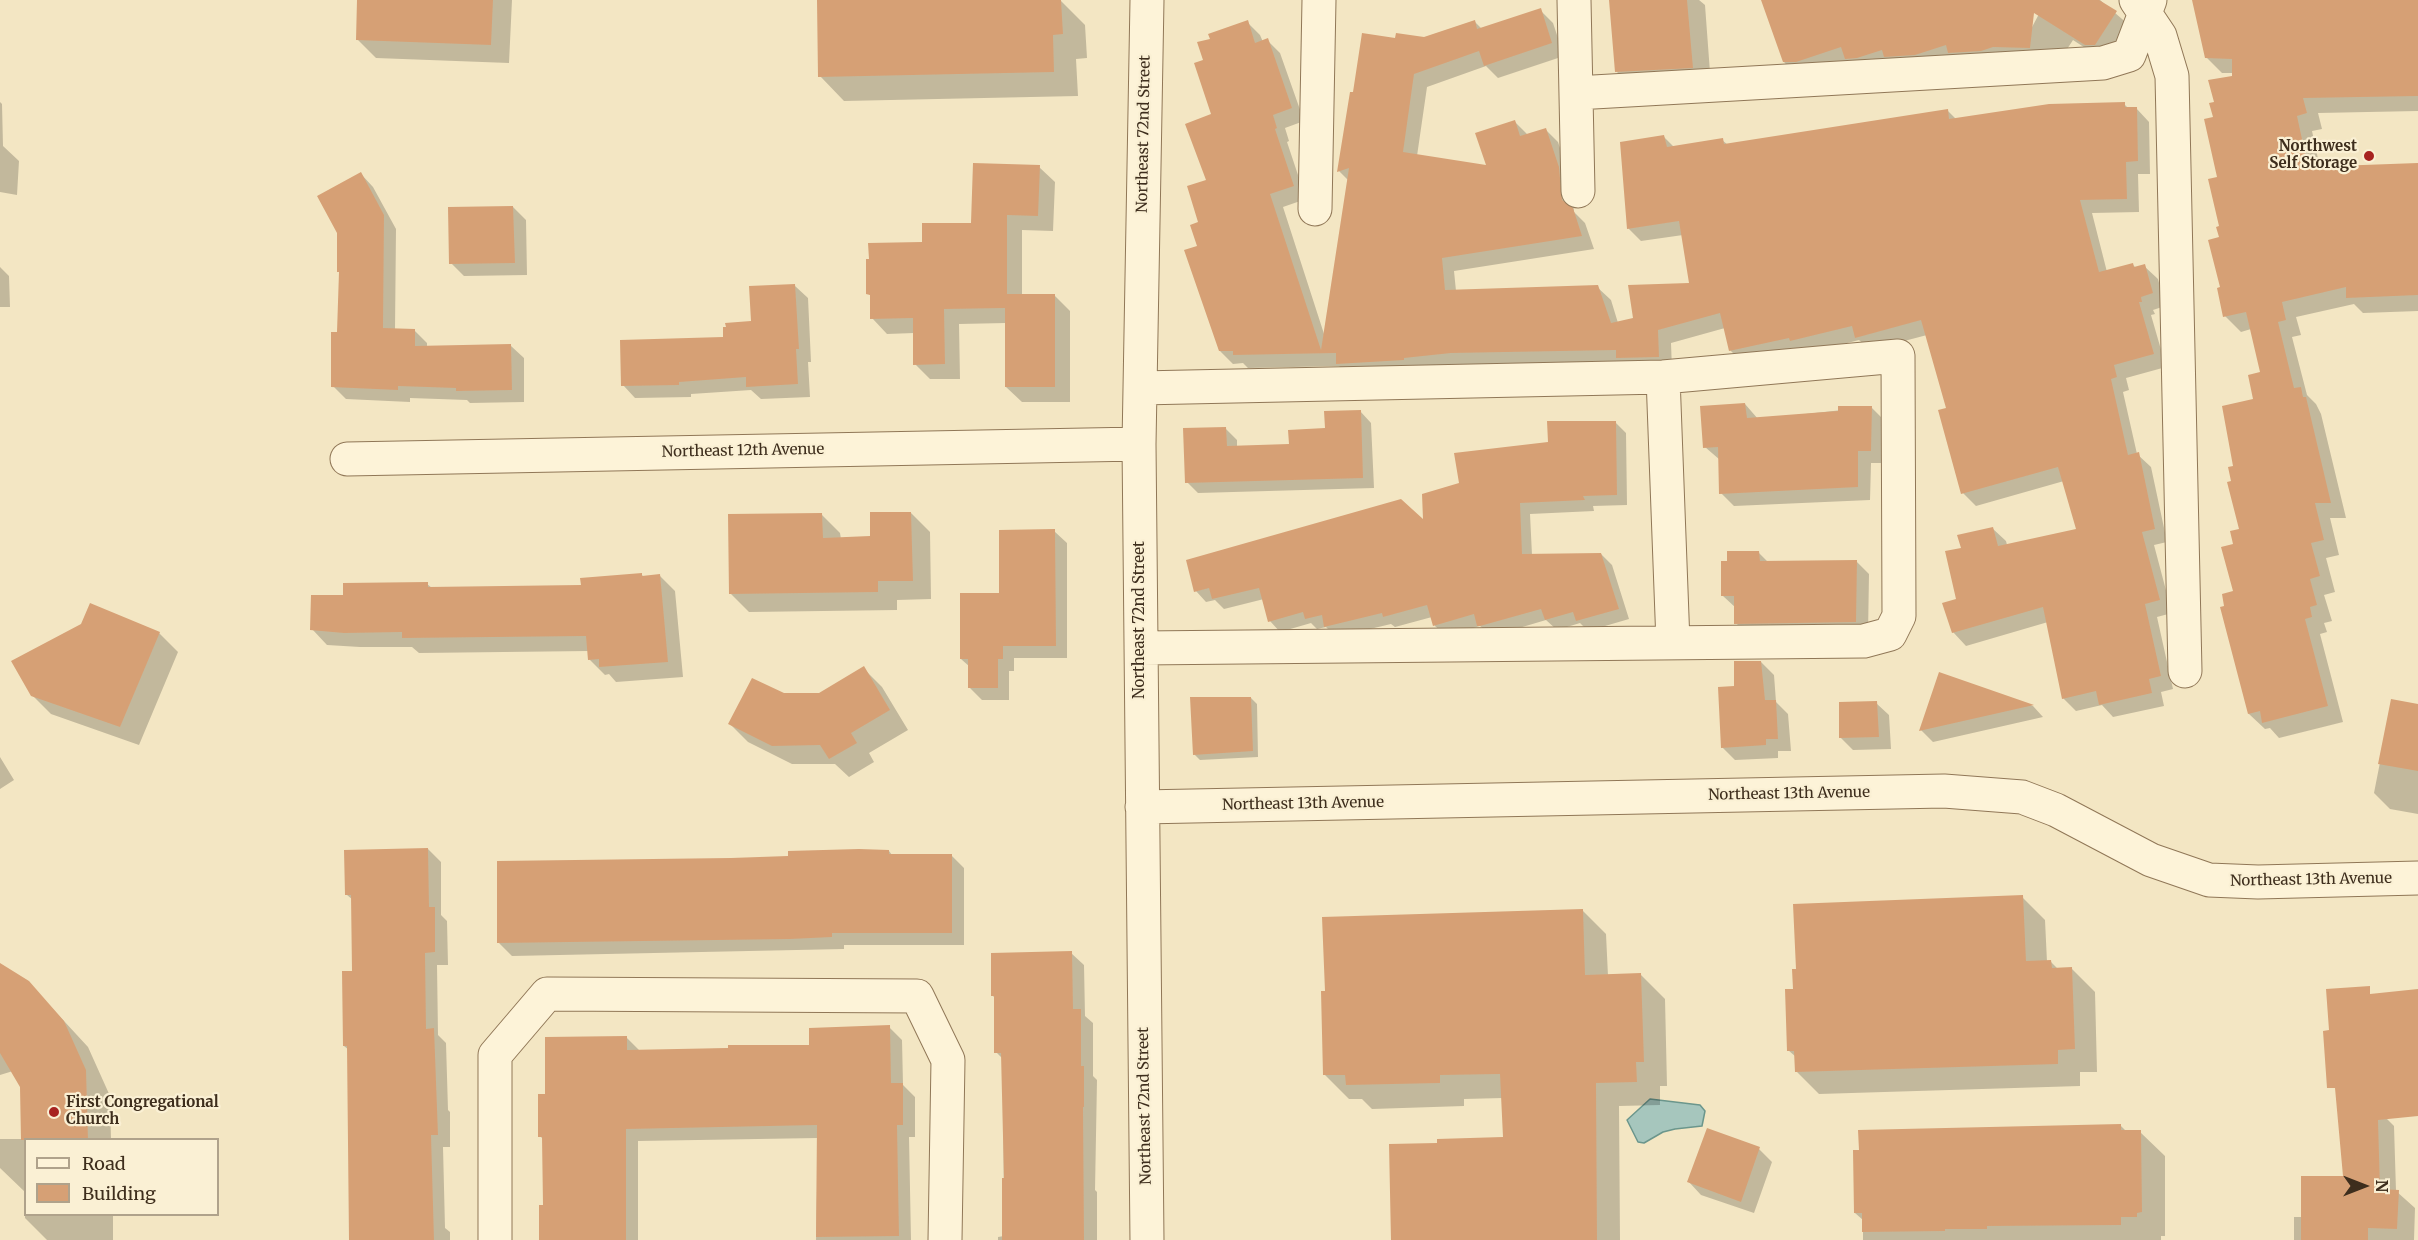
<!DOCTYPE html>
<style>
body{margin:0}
#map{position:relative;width:2418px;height:1240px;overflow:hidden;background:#f3e6c3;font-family:Merriweather,serif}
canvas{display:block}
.legend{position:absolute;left:24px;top:1138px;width:195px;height:78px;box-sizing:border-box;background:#faf0d4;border:2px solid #afa28b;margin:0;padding:8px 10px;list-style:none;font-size:18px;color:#3e2e1d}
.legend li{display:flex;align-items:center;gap:12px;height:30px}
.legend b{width:30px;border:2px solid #afa28b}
.north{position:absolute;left:2334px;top:1156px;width:60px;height:60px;-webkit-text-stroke:4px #faf0d4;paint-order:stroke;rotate:90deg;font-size:16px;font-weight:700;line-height:24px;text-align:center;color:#3e2e1d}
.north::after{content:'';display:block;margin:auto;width:21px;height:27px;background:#3e2e1d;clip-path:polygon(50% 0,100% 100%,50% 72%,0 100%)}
</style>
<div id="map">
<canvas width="2418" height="1240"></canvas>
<ul class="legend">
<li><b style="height:8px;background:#fdf3d8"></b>Road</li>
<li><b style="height:16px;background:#d6a075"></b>Building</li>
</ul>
<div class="north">N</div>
</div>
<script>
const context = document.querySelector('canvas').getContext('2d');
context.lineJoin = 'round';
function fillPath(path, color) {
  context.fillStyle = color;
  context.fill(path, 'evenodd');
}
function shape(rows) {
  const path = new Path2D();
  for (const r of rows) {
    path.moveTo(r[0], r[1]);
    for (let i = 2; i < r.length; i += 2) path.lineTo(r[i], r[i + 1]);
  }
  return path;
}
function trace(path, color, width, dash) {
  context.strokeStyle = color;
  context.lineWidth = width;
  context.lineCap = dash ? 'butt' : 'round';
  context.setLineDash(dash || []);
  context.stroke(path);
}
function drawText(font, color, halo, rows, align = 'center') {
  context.font = font + ' Merriweather,serif';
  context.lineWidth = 4.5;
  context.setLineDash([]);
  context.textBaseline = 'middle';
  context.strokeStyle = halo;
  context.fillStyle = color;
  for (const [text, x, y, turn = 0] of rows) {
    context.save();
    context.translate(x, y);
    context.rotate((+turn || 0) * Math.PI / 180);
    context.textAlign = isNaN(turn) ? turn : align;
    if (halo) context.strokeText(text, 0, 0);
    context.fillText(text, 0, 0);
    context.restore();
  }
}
const water = shape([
 [1650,1099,1700,1105,1705,1111,1702,1126,1675,1129,1663,1132,1644,1143,1638,1142,1627,1120,1650,1099]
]);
fillPath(water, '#a6c6bd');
trace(water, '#6b968c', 1.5);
fillPath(shape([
 [358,0,512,0,509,63,376,58,357,39],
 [1055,0,1061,1,1085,25,1087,58,1076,59,1078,96,844,101,820,76],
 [1611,0,1699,0,1705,5,1711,86,1635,90,1616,71],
 [1763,0,2100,0,2129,25,2108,57,2099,57,2073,40,2060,60,1797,75,1784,62],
 [2033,10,2039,14,2031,29],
 [2193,0,2418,0,2418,111,2318,113,2322,129,2312,131,2320,168,2418,165,2418,311,2363,313,2354,304,2296,317,2301,335,2292,337,2307,395,2316,404,2321,414,2346,518,2330,518,2339,555,2326,558,2335,592,2324,595,2332,621,2324,623,2327,632,2320,634,2343,722,2279,738,2270,728,2265,729,2249,714,2226,607,2235,592,2235,545,2241,530,2233,482,2235,467,2262,373,2251,329,2241,332,2225,316,2222,288,2215,118,2216,103,2234,77,2234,73,2222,73,2206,57],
 [1540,10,1553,23,1564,56,1498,78,1486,66,1427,87,1417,156,1488,167,1515,122,1528,135,1545,129,1558,142,1571,181,1574,212,1585,223,1594,249,1454,271,1456,291,1597,287,1611,300,1618,323,1635,319,1691,284,1683,235,1641,241,1628,228,1664,137,1674,147,1722,140,1728,145,1947,110,1956,119,2124,104,2128,108,2136,108,2149,122,2150,174,2138,174,2139,212,2092,213,2107,272,2132,264,2136,268,2144,266,2158,279,2165,306,2153,310,2155,314,2151,315,2166,367,2126,378,2129,390,2123,392,2137,454,2151,467,2167,542,2154,545,2172,613,2157,617,2173,689,2161,692,2164,706,2113,717,2102,705,2076,711,2063,698,2048,622,1966,646,1953,632,1962,549,1992,528,2006,541,2007,545,2078,530,2064,481,1976,506,1963,493,1948,409,1927,335,1870,350,1859,340,1804,354,1743,363,1730,350,1725,328,1671,343,1672,370,1351,377,1339,366,1248,368,1243,363,1233,364,1220,351,1199,247,1208,181,1213,115,1205,61,1212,40,1247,22,1260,35,1263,42,1267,40,1280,53,1304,121,1285,128,1289,141,1287,142,1306,199,1283,207,1325,337,1349,181,1339,171,1354,94,1396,39,1424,39,1475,22,1482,29],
 [0,102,2,104,3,146,19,161,17,195,0,192],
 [1039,167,1055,182,1053,231,1022,230,1022,295,1054,295,1070,311,1070,402,1022,402,1006,387,1006,323,959,324,960,379,930,379,915,364,914,333,887,334,872,318,872,297,868,293,924,244,973,224],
 [361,174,373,187,396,229,395,330,414,330,427,343,427,347,511,346,524,358,524,402,470,403,467,400,410,398,410,402,346,399,333,386],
 [513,207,526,220,527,275,464,276,451,263],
 [0,267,9,276,10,307,0,307],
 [795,286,808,298,811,362,808,362,810,397,761,399,751,390,691,394,691,397,635,398,623,385,725,339,752,323],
 [1745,404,1758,419,1871,407,1884,420,1883,463,1871,463,1870,500,1734,506,1721,493,1720,460,1705,447],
 [1360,411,1371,423,1374,488,1198,493,1187,482,1225,428,1237,440,1237,447,1291,445],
 [1615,422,1626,433,1627,505,1593,506,1594,511,1530,514,1532,555,1601,554,1612,565,1629,619,1588,631,1580,623,1557,630,1546,620,1492,636,1480,626,1446,636,1435,626,1432,617,1395,627,1391,624,1336,637,1326,627,1317,629,1311,623,1280,632,1270,621,1264,599,1224,609,1215,600,1206,602,1196,591,1424,523,1460,484,1549,443],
 [911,513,930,532,931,599,897,600,897,610,749,612,730,593,821,514,840,533,841,539,872,538],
 [1054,531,1067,543,1067,658,1014,658,1014,671,1009,671,1009,700,982,700,970,688,970,667,961,659,1000,595],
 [1758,552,1769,563,1856,561,1869,574,1868,635,1748,636,1736,623,1736,608,1723,596,1728,563],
 [641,574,644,577,660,576,675,591,683,677,616,682,609,674,605,675,589,659,589,651,419,653,412,647,360,647,327,645,312,629,345,597,427,584,432,588,583,587],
 [159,633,178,652,139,745,51,714,32,695],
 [1761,662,1774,675,1776,702,1788,714,1791,751,1778,751,1778,758,1735,760,1722,747,1736,687],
 [863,668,882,687,908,730,869,753,874,762,849,777,835,764,792,764,748,742,730,724,784,695,819,694],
 [1940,674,2033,706,2043,717,1933,742,1921,730],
 [1251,698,1257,704,1258,757,1200,760,1194,754],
 [2392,701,2418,705,2418,814,2390,809,2374,793],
 [1876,703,1889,715,1891,749,1853,750,1840,737],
 [0,757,14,780,0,789],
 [428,849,441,862,441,915,447,921,448,965,437,965,438,1035,446,1043,448,1110,450,1112,450,1147,443,1147,445,1228,450,1232,450,1240,350,1240,349,1050,344,1046,354,972,353,900,347,895],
 [889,851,892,855,951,855,964,868,964,945,844,945,844,949,512,956,499,943,731,860],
 [2022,897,2045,920,2047,962,2051,962,2058,969,2072,969,2095,992,2097,1072,2080,1072,2080,1086,1819,1094,1796,1071,1796,1057,1788,1050,1794,991],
 [1582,910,1606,934,1608,976,1641,975,1665,999,1667,1086,1660,1086,1660,1105,1619,1106,1620,1240,1392,1240,1438,1145,1505,1138,1503,1098,1464,1099,1464,1106,1372,1109,1362,1099,1349,1099,1325,1075],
 [1071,953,1084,965,1085,1016,1093,1023,1093,1076,1097,1080,1095,1190,1097,1192,1097,1240,998,1240,998,1237,1004,1236,1003,1059,996,1052,996,999,993,996],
 [0,965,28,982,88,1047,110,1096,111,1140,26,1140,26,1214,113,1214,113,1240,47,1240,25,1218,25,1192,0,1168,0,1139,23,1139,22,1086,13,1071,0,1075],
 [889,1027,902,1040,903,1085,915,1097,915,1137,909,1137,911,1240,816,1240,818,1138,638,1141,638,1240,540,1240,545,1206,544,1140,540,1136,546,1095,626,1037,640,1051,811,1046],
 [2377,1109,2394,1126,2396,1191,2415,1208,2414,1240,2294,1240,2294,1217,2302,1217,2345,1178],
 [2120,1125,2127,1132,2140,1132,2165,1156,2165,1236,2161,1236,2161,1240,1863,1240,1863,1220,1855,1213],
 [1759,1149,1772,1162,1754,1213,1701,1195,1689,1182]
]), '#0003');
fillPath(shape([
 [357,0,493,0,491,45,356,40],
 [817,0,1061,0,1063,34,1053,35,1054,72,818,77],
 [1609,0,1687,0,1693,68,1615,72],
 [1761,0,2099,0,2117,11,2095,45,2085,45,2034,13,2030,48,1993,47,1981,51,1948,53,1946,45,1915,55,1884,57,1882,50,1857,58,1845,59,1841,47,1796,62,1783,62],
 [2192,0,2418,0,2418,96,2303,98,2307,113,2297,116,2308,167,2418,163,2418,295,2346,298,2346,287,2282,302,2286,320,2278,322,2294,388,2301,387,2303,397,2306,397,2331,503,2315,503,2324,540,2311,543,2320,576,2310,579,2317,605,2310,607,2312,617,2305,619,2328,706,2262,723,2260,711,2248,714,2220,607,2224,606,2222,594,2233,591,2221,547,2233,544,2230,531,2239,529,2227,482,2231,481,2228,467,2233,466,2222,406,2253,399,2248,375,2260,372,2246,312,2223,317,2217,288,2220,287,2208,240,2219,237,2216,227,2219,226,2208,179,2217,177,2204,119,2213,117,2209,103,2214,102,2208,80,2232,76,2232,59,2205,58],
 [1541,8,1552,43,1484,66,1479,51,1414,74,1403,152,1486,165,1475,133,1515,120,1520,136,1546,128,1559,167,1562,200,1573,208,1582,236,1442,258,1445,290,1598,285,1611,323,1633,318,1628,285,1689,283,1679,221,1627,229,1620,142,1664,135,1667,147,1723,138,1724,144,1948,109,1949,119,2049,104,2125,102,2125,107,2137,107,2138,161,2126,162,2127,199,2080,200,2099,272,2133,263,2134,267,2145,264,2153,293,2141,297,2142,302,2139,302,2154,354,2114,365,2117,377,2111,379,2128,455,2139,452,2155,529,2142,532,2160,600,2145,604,2161,676,2149,679,2152,693,2099,705,2096,691,2062,699,2043,607,1952,633,1942,603,1956,599,1945,551,1961,548,1957,535,1993,527,1998,546,2076,529,2058,467,1961,494,1938,410,1946,408,1921,320,1855,338,1852,326,1790,341,1789,338,1729,351,1720,313,1658,330,1659,357,1616,358,1616,350,1451,353,1404,358,1404,360,1336,364,1336,353,1233,355,1233,351,1219,351,1184,250,1197,246,1190,225,1198,222,1187,186,1206,180,1185,124,1211,114,1194,63,1203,60,1197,42,1210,39,1208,34,1248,20,1255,43,1268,38,1292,108,1273,115,1277,128,1275,129,1294,186,1270,194,1321,350,1349,168,1337,172,1350,92,1353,92,1362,33,1395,38,1396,33,1424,37,1475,20,1477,29],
 [973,163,1040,165,1038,216,1007,215,1007,294,1055,294,1055,387,1005,387,1005,308,944,309,945,364,913,365,913,318,870,319,870,295,866,294,866,259,869,259,868,243,922,242,922,223,971,223],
 [361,172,384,215,383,328,415,329,415,346,511,344,512,390,456,391,456,388,398,386,398,390,331,387,331,332,337,332,339,272,337,272,337,233,317,196],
 [513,206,515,263,449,264,448,207],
 [795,284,799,349,796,349,798,384,746,387,746,377,679,382,679,385,621,386,620,340,723,337,723,327,726,327,725,323,751,321,749,286],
 [1745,403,1747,418,1838,411,1838,406,1872,406,1871,451,1858,451,1858,487,1719,494,1718,447,1703,448,1700,406],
 [1361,410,1363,478,1185,483,1183,428,1226,427,1227,446,1289,444,1288,430,1325,428,1324,411],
 [1547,421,1616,421,1617,495,1583,496,1585,500,1520,503,1522,554,1601,553,1619,609,1576,621,1573,612,1545,620,1541,609,1480,626,1477,626,1474,614,1433,626,1427,605,1383,617,1382,613,1324,627,1322,615,1305,619,1303,612,1268,622,1259,588,1212,599,1209,588,1194,592,1186,560,1401,499,1423,519,1422,494,1459,483,1454,453,1548,442],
 [870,512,911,512,913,581,878,581,878,592,729,594,728,514,822,513,823,538,870,536],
 [1055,529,1056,646,1003,646,1003,659,998,659,998,688,968,688,968,659,960,659,960,593,999,593,999,530],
 [1727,551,1759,551,1760,561,1857,560,1856,622,1734,624,1734,596,1721,596,1721,561,1727,561],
 [642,573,642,576,660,574,668,662,599,667,599,659,588,660,586,636,402,638,402,632,344,633,310,630,311,595,343,595,343,583,428,582,428,587,581,585,580,578],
 [90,603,160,632,120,727,31,696,11,661,81,624],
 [1734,661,1761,661,1765,700,1776,700,1778,739,1766,739,1766,745,1721,748,1718,687,1734,686],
 [864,666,890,710,851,733,857,743,829,759,820,745,772,746,728,724,752,678,784,693,819,693],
 [1939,672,2034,705,1919,731],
 [1190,697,1251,697,1253,751,1193,755],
 [2391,699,2418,704,2418,771,2378,764],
 [1877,701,1879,737,1839,738,1839,702],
 [428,848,429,907,435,907,435,952,425,953,426,1029,434,1028,438,1135,431,1135,434,1240,349,1240,347,1046,343,1046,342,971,352,971,351,895,345,895,344,850],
 [859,849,889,850,889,854,952,854,952,933,832,933,832,937,790,939,497,943,497,861,731,858,788,856,788,851],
 [2023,895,2026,961,2051,960,2052,968,2072,967,2075,1049,2058,1050,2058,1064,1795,1072,1794,1051,1787,1051,1785,989,1793,989,1792,969,1796,969,1793,904],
 [1583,909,1585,975,1641,973,1644,1062,1636,1062,1637,1082,1596,1083,1597,1240,1391,1240,1389,1144,1437,1143,1437,1139,1503,1137,1500,1074,1440,1075,1440,1083,1346,1085,1345,1075,1323,1075,1321,991,1325,991,1322,917],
 [1072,951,1073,1009,1081,1009,1081,1066,1084,1066,1084,1107,1083,1107,1084,1240,1002,1240,1002,1178,1004,1178,1001,1053,994,1053,994,996,991,996,991,953],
 [0,963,29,981,64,1021,86,1070,88,1140,21,1140,20,1087,0,1053],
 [2370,986,2370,994,2418,989,2418,1116,2378,1120,2380,1189,2399,1190,2397,1229,2368,1228,2368,1240,2301,1240,2301,1176,2343,1176,2335,1088,2327,1088,2323,1031,2329,1030,2326,989],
 [890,1025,891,1083,903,1083,903,1125,897,1125,899,1236,816,1237,817,1125,626,1129,626,1240,539,1240,539,1205,543,1205,542,1137,538,1137,538,1094,545,1094,545,1037,627,1036,627,1050,728,1048,728,1045,809,1045,809,1028],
 [2121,1124,2121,1130,2141,1130,2142,1212,2137,1213,2137,1217,2121,1217,2121,1225,1987,1226,1987,1229,1945,1229,1945,1231,1862,1232,1862,1213,1854,1213,1853,1150,1859,1150,1858,1130],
 [1707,1128,1760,1147,1741,1202,1687,1182]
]), '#d6a075');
const minor = shape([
 [1574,0,1578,191],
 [2136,0,2160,36,2172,76,2185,671],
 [1576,93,2103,63,2129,55,2150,0],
 [1315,209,1319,0],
 [1663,377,1673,643],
 [1140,388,1663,377,1898,356,1899,616,1890,634,1864,641,1141,648],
 [347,459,1139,444],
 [1142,807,1944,791,2022,797,2056,810,2151,860,2209,880,2258,882,2418,878],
 [495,1240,495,1055,547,994,917,996,948,1060,945,1240],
 [1147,1240,1139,444,1147,0]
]);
trace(minor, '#907757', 35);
trace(minor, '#fdf3d8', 33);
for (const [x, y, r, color] of [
 [2369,156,6,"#a72320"],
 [54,1112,6,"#a72320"]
]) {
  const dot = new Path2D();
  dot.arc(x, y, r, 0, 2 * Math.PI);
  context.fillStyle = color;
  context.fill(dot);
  trace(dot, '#faf0d4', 2);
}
drawText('15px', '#3e2e1d', '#faf0d4', [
 ["Northeast 72nd Street",1144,134,-89],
 ["Northeast 12th Avenue",743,451,-1],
 ["Northeast 72nd Street",1140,620,-90],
 ["Northeast 13th Avenue",1789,794,-1],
 ["Northeast 13th Avenue",1303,804,-1],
 ["Northeast 13th Avenue",2311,880,-1],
 ["Northeast 72nd Street",1145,1106,-91]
]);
drawText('bold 15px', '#3e2e1d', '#faf0d4', [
 ["Northwest",2357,147],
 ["Self Storage",2357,164],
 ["First Congregational",66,1103,"left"],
 ["Church",66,1120,"left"]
], 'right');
</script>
